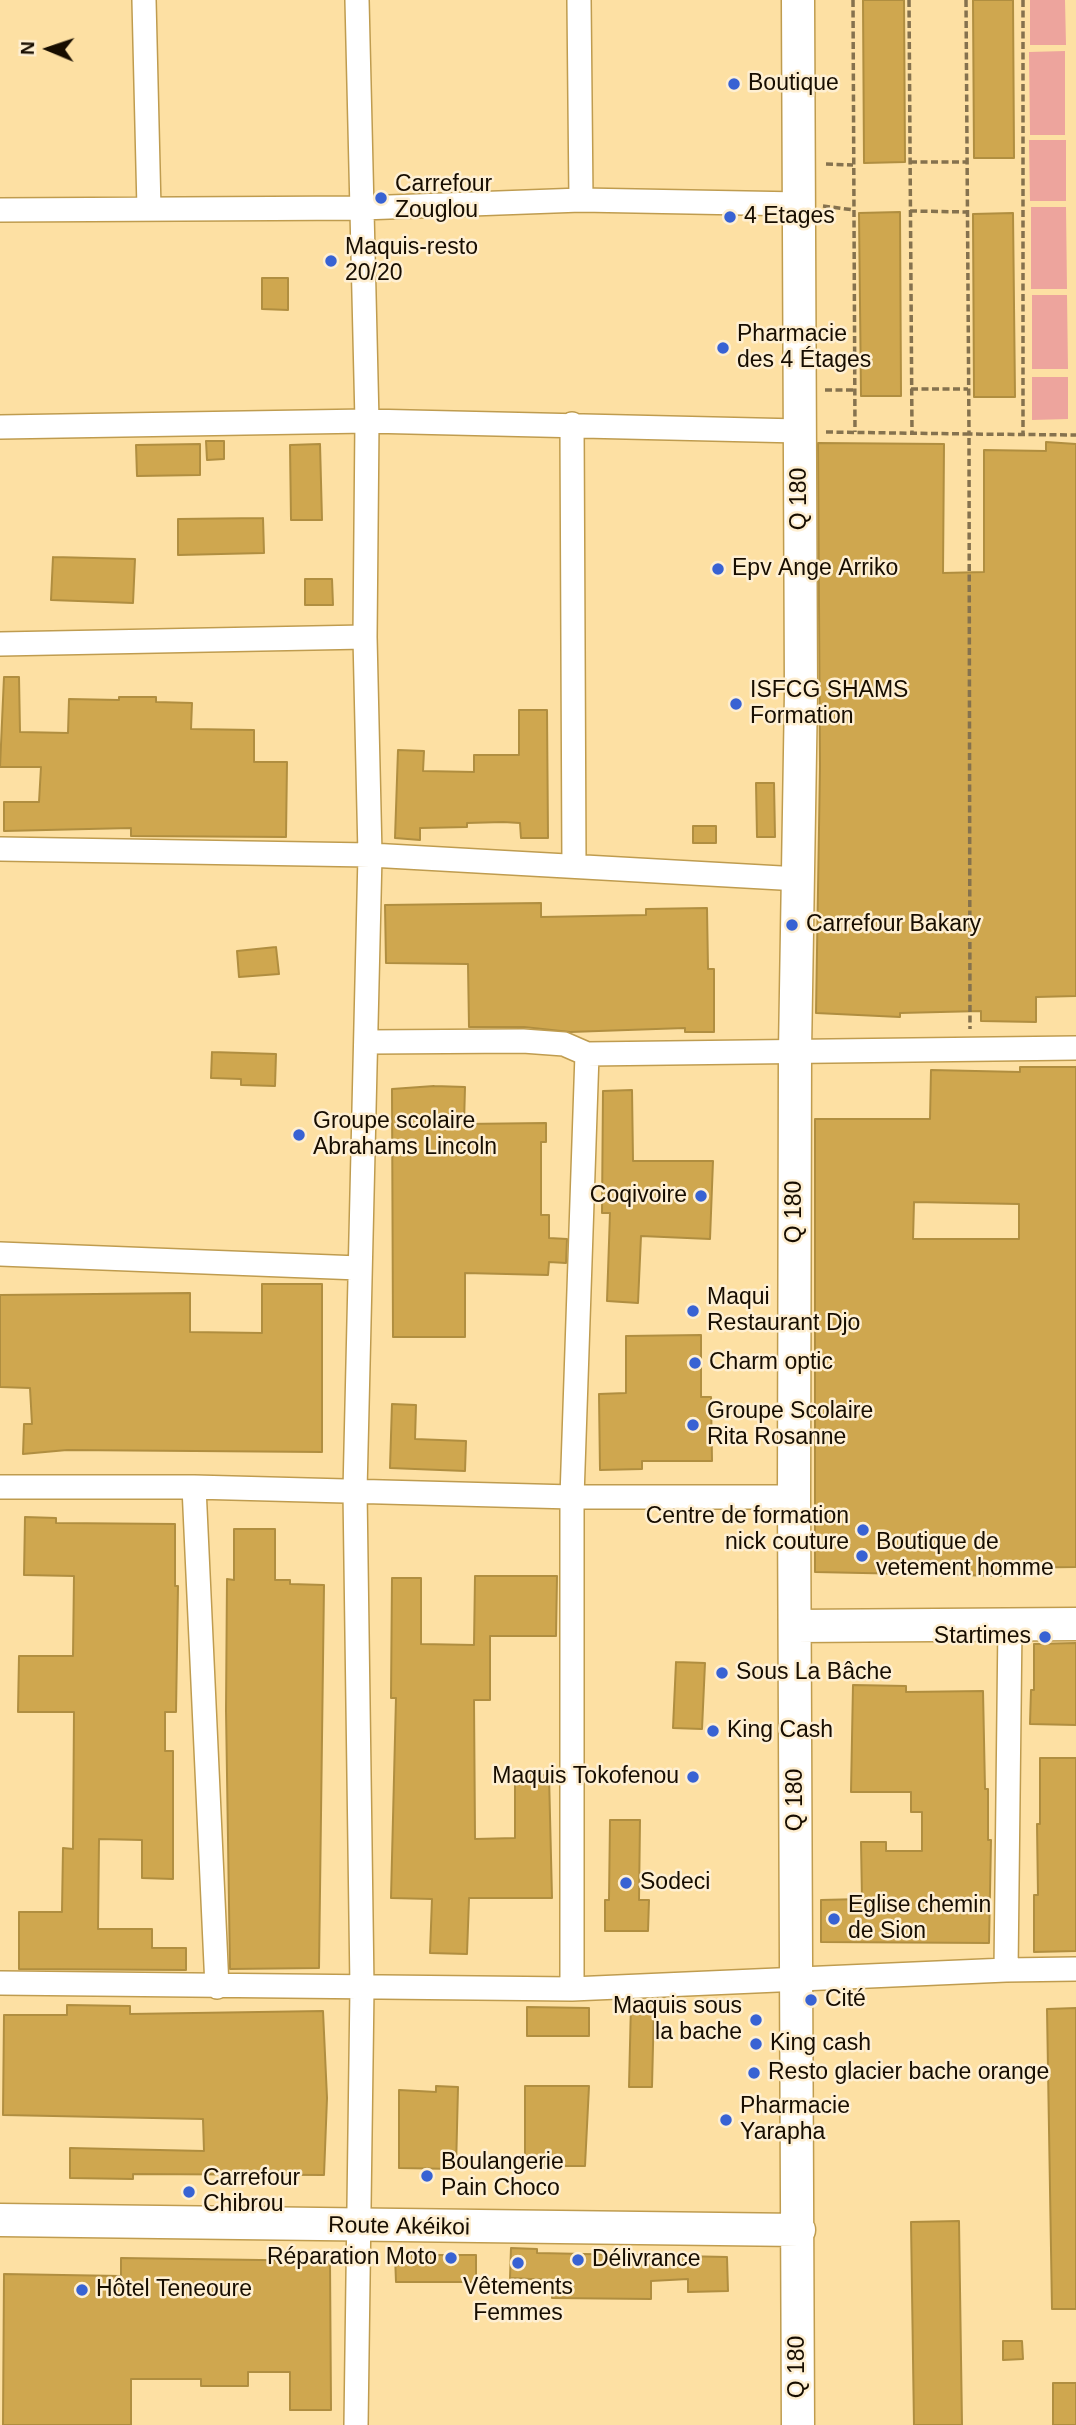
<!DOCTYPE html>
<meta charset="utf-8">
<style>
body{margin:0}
#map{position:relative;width:1076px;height:2425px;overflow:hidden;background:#fde0a3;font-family:Arial,sans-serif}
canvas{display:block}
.north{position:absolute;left:14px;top:14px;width:70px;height:70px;-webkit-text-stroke:5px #feefd2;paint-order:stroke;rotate:272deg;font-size:19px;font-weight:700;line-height:28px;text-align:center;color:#170d00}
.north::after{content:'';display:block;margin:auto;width:24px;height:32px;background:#170d00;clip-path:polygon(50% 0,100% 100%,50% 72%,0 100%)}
</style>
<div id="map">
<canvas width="1076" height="2425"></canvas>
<div class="north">N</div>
</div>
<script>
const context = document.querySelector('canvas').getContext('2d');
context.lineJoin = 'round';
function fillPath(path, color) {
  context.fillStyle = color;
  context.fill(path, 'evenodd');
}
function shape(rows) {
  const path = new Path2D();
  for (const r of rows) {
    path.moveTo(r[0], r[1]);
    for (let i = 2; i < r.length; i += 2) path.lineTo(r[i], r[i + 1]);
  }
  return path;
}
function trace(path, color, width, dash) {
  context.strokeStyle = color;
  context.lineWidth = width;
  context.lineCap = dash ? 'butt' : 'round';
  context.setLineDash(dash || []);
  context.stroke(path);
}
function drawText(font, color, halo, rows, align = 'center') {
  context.font = font + ' Arial,sans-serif';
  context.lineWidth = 5;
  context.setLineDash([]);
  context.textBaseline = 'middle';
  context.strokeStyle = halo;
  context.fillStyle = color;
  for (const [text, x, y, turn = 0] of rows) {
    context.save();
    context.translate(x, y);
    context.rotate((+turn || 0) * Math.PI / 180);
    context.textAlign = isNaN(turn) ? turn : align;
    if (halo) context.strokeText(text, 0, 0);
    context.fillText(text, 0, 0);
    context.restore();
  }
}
fillPath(shape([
 [1030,0,1065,0,1066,45,1030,45],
 [1065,51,1065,135,1030,135,1029,52],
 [1029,140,1066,140,1066,201,1030,201],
 [1031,207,1066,207,1067,289,1031,289],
 [1032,295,1067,295,1068,369,1032,369],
 [1032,377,1068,377,1068,419,1032,420]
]), '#eda49d');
const building = shape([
 [863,0,904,0,905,162,864,163,863,0],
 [973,0,1013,0,1014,158,974,158,973,0],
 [900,212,901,396,861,396,859,213,900,212],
 [1013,213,1015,397,974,397,973,214,1013,213],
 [262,278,288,278,288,310,262,309,262,278],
 [206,441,224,441,224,459,207,460,206,441],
 [1046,442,1076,444,1076,996,1036,997,1036,1022,981,1021,981,1011,900,1013,900,1017,816,1013,820,767,818,443,944,444,943,573,984,572,984,450,1046,451,1046,442],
 [200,444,200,475,137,476,136,445,200,444],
 [320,444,322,520,291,520,290,445,320,444],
 [263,518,264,553,178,555,178,519,263,518],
 [53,557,135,559,133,603,51,600,53,557],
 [305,579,332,579,333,605,305,605,305,579],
 [4,677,19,677,20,732,68,733,69,699,119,700,119,697,156,697,156,702,192,703,191,729,254,730,254,762,287,762,286,837,131,836,131,828,4,831,4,802,39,802,41,767,0,767,4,677],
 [519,710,547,710,548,838,521,838,520,823,503,822,467,823,467,827,420,828,420,840,395,838,398,750,424,751,423,771,474,772,474,755,519,755,519,710],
 [756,783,774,783,775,837,757,837,756,783],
 [693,826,716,826,716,843,693,843,693,826],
 [541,903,541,917,646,915,646,909,707,908,708,969,714,969,714,1032,685,1032,685,1028,570,1032,524,1027,469,1027,468,964,386,963,385,905,541,903],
 [276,947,279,974,239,977,237,951,276,947],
 [212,1052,276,1054,275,1086,241,1085,241,1079,211,1078,212,1052],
 [1020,1067,1076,1067,1076,1567,1004,1568,1004,1576,815,1572,815,1119,930,1119,931,1070,1020,1072,1020,1067],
 [914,1202,1019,1204,1019,1239,913,1239,914,1202],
 [434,1086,465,1087,464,1124,546,1123,546,1142,541,1142,541,1215,549,1215,549,1238,567,1239,566,1263,549,1262,548,1275,465,1273,465,1337,393,1337,392,1089,434,1086],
 [632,1090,633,1161,713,1161,710,1239,641,1236,638,1303,607,1301,610,1213,602,1213,603,1091,632,1090],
 [262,1284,322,1284,322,1452,67,1450,23,1454,24,1424,32,1424,30,1388,0,1387,0,1295,190,1293,190,1332,262,1333,262,1284],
 [701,1335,701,1397,711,1397,712,1461,642,1461,642,1469,600,1470,599,1394,626,1393,626,1336,701,1335],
 [392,1404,416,1405,415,1439,466,1441,465,1471,390,1468,392,1404],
 [25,1517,56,1518,56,1523,175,1524,175,1586,178,1586,176,1712,165,1712,165,1751,173,1751,173,1879,142,1878,142,1840,99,1839,98,1929,152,1929,152,1948,186,1948,186,1970,19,1969,19,1912,62,1912,63,1848,73,1849,74,1712,18,1712,19,1656,73,1656,74,1576,24,1575,25,1517],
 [234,1529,275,1529,275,1580,290,1580,290,1584,324,1585,319,1968,230,1969,226,1710,227,1579,234,1580,234,1529],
 [475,1576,557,1576,556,1636,490,1636,490,1700,474,1700,475,1839,515,1838,515,1775,549,1775,552,1898,469,1898,467,1954,430,1953,432,1899,391,1898,396,1698,391,1698,392,1578,421,1578,421,1644,474,1645,475,1576],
 [1076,1643,1076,1725,1030,1724,1031,1690,1034,1690,1034,1644,1076,1643],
 [676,1662,705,1663,702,1729,673,1728,676,1662],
 [853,1685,906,1686,906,1692,983,1691,985,1789,988,1789,988,1840,991,1840,989,1943,821,1942,821,1900,862,1899,861,1842,886,1842,886,1851,922,1851,922,1812,911,1812,911,1792,851,1792,853,1685],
 [1040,1758,1076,1758,1076,1951,1034,1952,1034,1895,1038,1895,1037,1824,1040,1824,1040,1758],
 [610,1820,640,1820,639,1900,649,1900,648,1931,605,1931,605,1900,609,1900,610,1820],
 [631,2003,654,2004,652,2087,629,2087,631,2003],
 [67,2005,130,2006,130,2014,323,2011,327,2098,324,2175,133,2174,133,2179,70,2178,70,2148,204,2151,203,2119,3,2115,4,2015,67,2015,67,2005],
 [527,2007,589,2008,589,2036,527,2036,527,2007],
 [1076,2008,1076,2309,1052,2309,1047,2009,1076,2008],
 [436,2086,458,2087,456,2169,399,2168,399,2090,436,2092,436,2086],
 [525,2086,589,2086,585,2166,525,2166,525,2086],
 [959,2221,962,2425,914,2425,911,2222,959,2221],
 [511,2248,537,2249,537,2253,727,2257,728,2291,688,2292,688,2279,651,2281,651,2299,552,2298,552,2280,510,2278,511,2248],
 [395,2255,476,2255,476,2282,396,2282,395,2255],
 [121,2258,330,2261,331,2410,290,2410,290,2372,248,2372,248,2386,201,2386,201,2379,131,2379,131,2425,3,2425,4,2274,121,2276,121,2258],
 [1003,2341,1022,2341,1023,2359,1003,2360,1003,2341],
 [1053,2383,1076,2383,1076,2425,1053,2425,1053,2383]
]);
fillPath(building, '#cfa74f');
trace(building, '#b08e40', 2);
const street = shape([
 [144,0,149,209],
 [579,0,581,200],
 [0,210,362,208,581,200,800,204],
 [572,424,574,866],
 [0,427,367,421,799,431],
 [0,644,365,637],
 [0,849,370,855,799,879],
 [368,1042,523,1041,564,1044,587,1054,1076,1048],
 [0,1254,359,1268],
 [0,1487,194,1487,572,1497,794,1497],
 [194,1487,217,1987],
 [1006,1970,1010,1623],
 [0,1983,572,1989,1006,1970,1076,1969],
 [572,1989,572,1497,587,1054],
 [356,2425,362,1988,355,1491,370,855,365,637,367,421,357,0]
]);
const secondary = shape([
 [798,0,801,692,795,1051,794,1497,798,2425],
 [796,1626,1076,1624],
 [0,2220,799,2230]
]);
trace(street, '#bf9c4f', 26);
trace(secondary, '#bf9c4f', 35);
trace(shape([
 [853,0,855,432],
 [909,0,912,433],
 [966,0,969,434,1076,435],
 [1023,0,1023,434],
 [910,162,967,162],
 [826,164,853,165],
 [823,206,854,210],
 [910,211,967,212],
 [911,389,968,389],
 [825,390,855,390],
 [826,432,969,434,970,1029]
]), '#85724e', 3.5, [7, 3.5]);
trace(street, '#fff', 23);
trace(secondary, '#fff', 32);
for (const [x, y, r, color] of [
 [734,84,7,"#3862d3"],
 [381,198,7,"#3862d3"],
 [730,217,7,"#3862d3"],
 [331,261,7,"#3862d3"],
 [723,348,7,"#3862d3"],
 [718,569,7,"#3862d3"],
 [736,704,7,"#3862d3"],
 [792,925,7,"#3862d3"],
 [299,1135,7,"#3862d3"],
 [701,1196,7,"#3862d3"],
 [693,1311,7,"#3862d3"],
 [695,1363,7,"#3862d3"],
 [693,1425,7,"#3862d3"],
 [863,1530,7,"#3862d3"],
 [862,1556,7,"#3862d3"],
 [1045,1637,7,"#3862d3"],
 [722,1673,7,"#3862d3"],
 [713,1731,7,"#3862d3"],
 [693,1777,7,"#3862d3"],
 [626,1883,7,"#3862d3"],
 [834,1919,7,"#3862d3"],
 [811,2000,7,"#3862d3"],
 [756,2020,7,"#3862d3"],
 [756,2044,7,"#3862d3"],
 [754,2073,7,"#3862d3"],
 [726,2120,7,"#3862d3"],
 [427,2176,7,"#3862d3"],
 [189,2192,7,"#3862d3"],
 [451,2258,7,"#3862d3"],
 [578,2260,7,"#3862d3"],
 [518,2263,7,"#3862d3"],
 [82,2290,7,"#3862d3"]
]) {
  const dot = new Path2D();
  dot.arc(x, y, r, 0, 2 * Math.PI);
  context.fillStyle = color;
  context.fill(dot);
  trace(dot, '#feefd2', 2.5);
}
drawText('23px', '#170d00', '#feefd2', [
 ["Boutique",748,84],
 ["Carrefour",395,185],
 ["Zouglou",395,211],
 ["4 Etages",744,217],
 ["Maquis-resto",345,248],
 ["20/20",345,274],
 ["Pharmacie",737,335],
 ["des 4 Étages",737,361],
 ["Epv Ange Arriko",732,569],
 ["ISFCG SHAMS",750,691],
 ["Formation",750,717],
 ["Carrefour Bakary",806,925],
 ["Groupe scolaire",313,1122],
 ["Abrahams Lincoln",313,1148],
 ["Coqivoire",687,1196,"right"],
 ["Maqui",707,1298],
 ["Restaurant Djo",707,1324],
 ["Charm optic",709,1363],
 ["Groupe Scolaire",707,1412],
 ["Rita Rosanne",707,1438],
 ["Centre de formation",849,1517,"right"],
 ["nick couture",849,1543,"right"],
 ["Boutique de",876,1543],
 ["vetement homme",876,1569],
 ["Startimes",1031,1637,"right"],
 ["Sous La Bâche",736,1673],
 ["King Cash",727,1731],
 ["Maquis Tokofenou",679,1777,"right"],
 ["Sodeci",640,1883],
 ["Eglise chemin",848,1906],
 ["de Sion",848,1932],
 ["Cité",825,2000],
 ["Maquis sous",742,2007,"right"],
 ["la bache",742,2033,"right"],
 ["King cash",770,2044],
 ["Resto glacier bache orange",768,2073],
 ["Pharmacie",740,2107],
 ["Yarapha",740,2133],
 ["Boulangerie",441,2163],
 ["Pain Choco",441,2189],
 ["Carrefour",203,2179],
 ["Chibrou",203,2205],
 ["Réparation Moto",437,2258,"right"],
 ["Délivrance",592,2260],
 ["Vêtements",518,2288,"center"],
 ["Femmes",518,2314,"center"],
 ["Hôtel Teneoure",96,2290]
], 'left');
drawText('23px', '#170d00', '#feefd2', [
 ["Q 180",800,499,-90],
 ["Q 180",795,1212,-90],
 ["Q 180",796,1800,-90],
 ["Route Akéikoi",399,2227,1],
 ["Q 180",798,2367,-90]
]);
</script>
